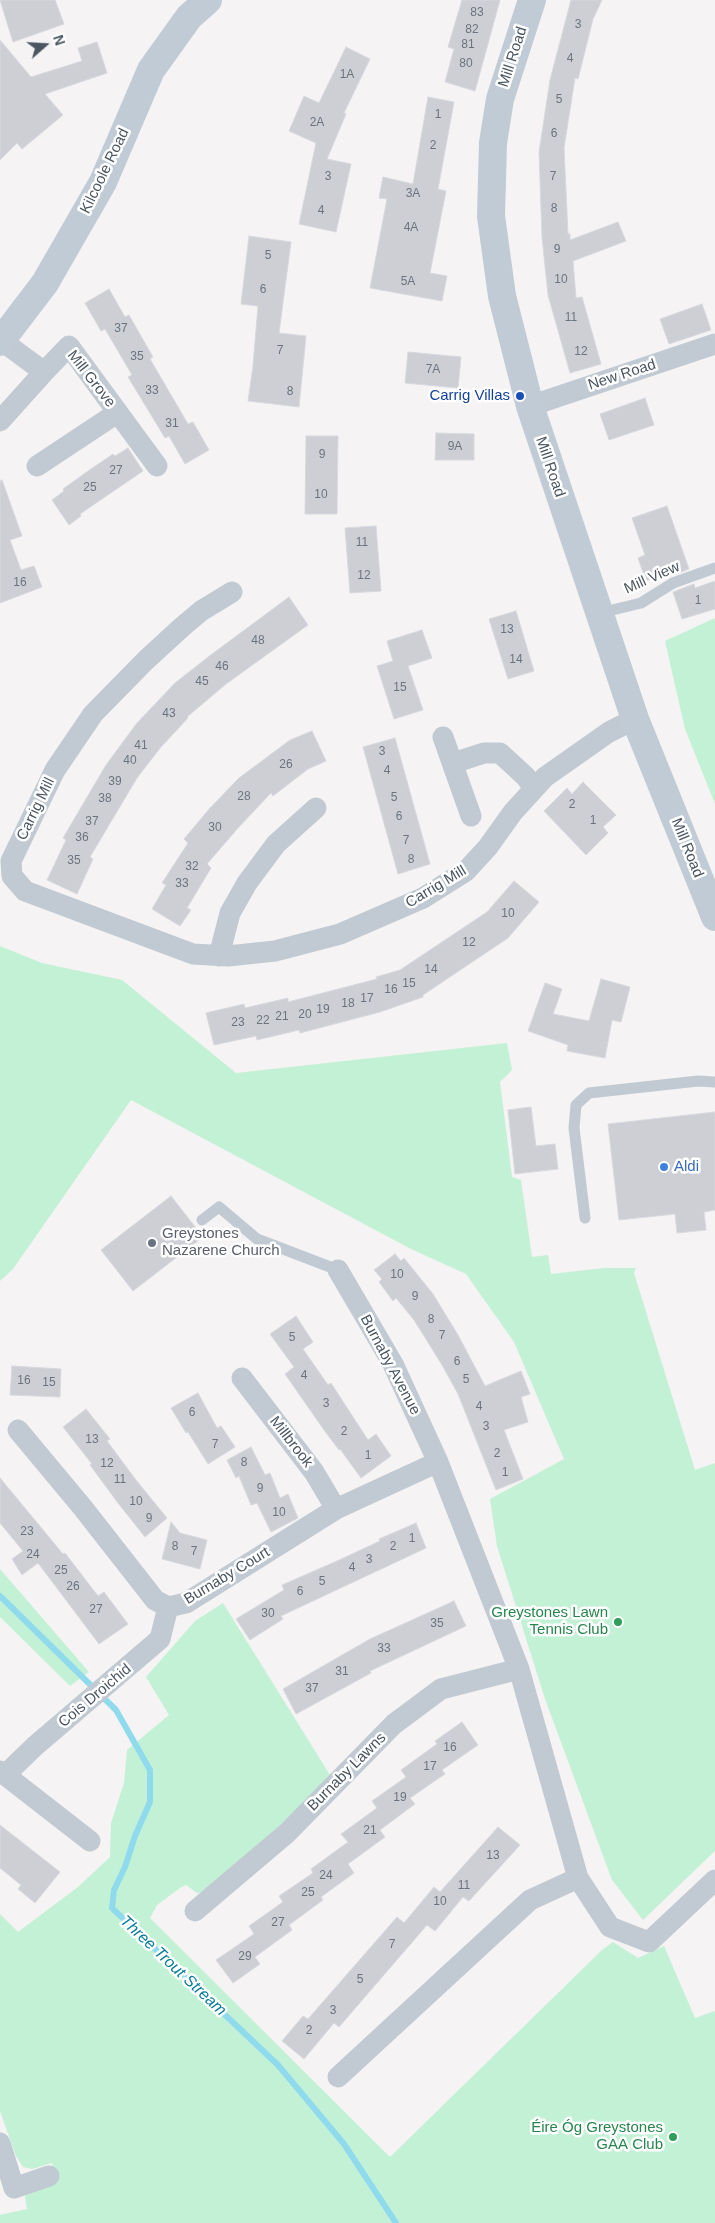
<!DOCTYPE html>
<meta charset="utf-8">
<style>
body{margin:0}
#map{position:relative;width:715px;height:2223px;overflow:hidden;background:#f5f3f3;font-family:Helvetica,sans-serif}
canvas{display:block}
.north{position:absolute;left:20px;top:20px;width:50px;height:50px;-webkit-text-stroke:4px #fff;paint-order:stroke;rotate:71deg;font-size:14px;font-weight:700;line-height:20px;text-align:center;color:#4a5661}
.north::after{content:'';display:block;margin:auto;width:18px;height:22px;background:#4a5661;clip-path:polygon(50% 0,100% 100%,50% 72%,0 100%)}
</style>
<div id="map">
<canvas width="715" height="2223"></canvas>
<div class="north">N</div>
</div>
<script>
const context = document.querySelector('canvas').getContext('2d');
context.lineJoin = 'round';
function fillPath(path, color) {
  context.fillStyle = color;
  context.fill(path, 'evenodd');
}
function shape(rows) {
  const path = new Path2D();
  for (const r of rows) {
    path.moveTo(r[0], r[1]);
    for (let i = 2; i < r.length; i += 2) path.lineTo(r[i], r[i + 1]);
  }
  return path;
}
function trace(path, color, width, dash) {
  context.strokeStyle = color;
  context.lineWidth = width;
  context.lineCap = dash ? 'butt' : 'round';
  context.setLineDash(dash || []);
  context.stroke(path);
}
function drawText(font, color, halo, rows, align = 'center') {
  context.font = font + ' Helvetica,sans-serif';
  context.lineWidth = 5;
  context.setLineDash([]);
  context.textBaseline = 'middle';
  context.strokeStyle = halo;
  context.fillStyle = color;
  for (const [text, x, y, turn = 0] of rows) {
    context.save();
    context.translate(x, y);
    context.rotate((+turn || 0) * Math.PI / 180);
    context.textAlign = isNaN(turn) ? turn : align;
    if (halo) context.strokeText(text, 0, 0);
    context.fillText(text, 0, 0);
    context.restore();
  }
}
fillPath(shape([
 [715,618,715,804,685,729,665,641],
 [0,946,42,963,122,980,236,1073,507,1043,512,1070,500,1082,512,1177,521,1180,532,1257,548,1255,551,1274,604,1268,636,1268,634,1273,695,1470,715,1463,715,1851,643,1920,612,1880,545,1699,497,1546,490,1499,564,1459,514,1342,466,1274,411,1249,131,1100,13,1269,0,1281],
 [0,1569,89,1672,70,1686,0,1617],
 [223,1603,330,1775,295,1811,209,1891,197,1893,186,1885,180,1888,157,1905,150,1918,390,2157,602,1950,613,1942,638,1958,664,1946,695,2018,715,2011,715,2223,0,2223,0,2215,27,2209,25,2197,29,2191,56,2180,52,2163,32,2169,23,2167,16,2156,0,2111,0,1914,18,1932,78,1887,110,1857,111,1823,124,1783,127,1750,169,1715,146,1677,195,1621]
]), '#c3f1d5');
trace(shape([
 [0,1596,116,1710,150,1770,150,1802,135,1836,125,1867,114,1890,112,1908,278,2065,344,2144,396,2223]
]), '#90daee', 6);
const building = shape([
 [0,0,55,0,64,24,13,42,0,0],
 [462,0,500,0,475,91,445,82,454,49,448,47,462,0],
 [571,0,602,0,593,19,578,79,575,78,564,148,568,234,570,234,570,240,618,222,626,241,573,261,576,298,582,297,601,364,570,373,548,295,542,237,539,152,550,80,571,0],
 [0,40,31,77,82,61,78,48,97,42,107,73,45,94,63,115,22,149,17,143,0,160,0,40],
 [346,47,370,59,344,113,346,114,327,159,351,164,336,232,299,224,316,143,289,131,304,96,319,103,346,47],
 [428,97,454,102,438,189,446,191,430,273,447,276,442,301,370,288,387,199,379,198,383,177,413,184,428,97],
 [249,236,291,242,279,333,306,336,299,407,248,401,253,366,258,306,241,304,249,236],
 [109,289,125,317,129,315,153,357,150,359,188,424,193,422,209,450,185,464,169,436,165,438,128,377,132,375,105,329,101,331,85,303,109,289],
 [702,304,711,330,669,344,660,319,702,304],
 [408,352,461,357,458,388,405,383,408,352],
 [645,398,654,425,609,440,600,414,645,398],
 [436,433,474,434,474,460,435,460,436,433],
 [306,436,338,436,337,514,305,514,306,436],
 [128,448,143,471,80,514,81,516,69,525,52,500,64,491,63,489,88,471,113,454,115,456,128,448],
 [2,480,22,536,10,540,21,570,34,566,42,587,0,603,0,481,2,480],
 [667,506,689,569,668,577,667,573,646,581,638,558,645,555,632,518,667,506],
 [376,526,381,591,350,593,345,528,376,526],
 [715,581,715,609,682,619,673,592,694,584,695,588,715,581],
 [289,597,308,625,226,684,187,717,188,718,161,747,137,778,90,857,93,859,77,894,47,880,66,840,63,838,106,765,137,723,175,683,208,657,289,597],
 [516,611,534,671,508,679,489,619,516,611],
 [422,630,432,658,408,666,423,710,394,719,377,666,393,661,387,641,422,630],
 [312,731,326,761,308,769,273,796,271,793,238,828,207,864,211,868,187,908,191,910,180,926,152,909,166,885,162,883,188,843,184,839,210,808,239,778,290,740,312,731],
 [395,738,430,864,398,874,363,747,395,738],
 [583,782,616,815,603,827,608,833,586,855,544,811,567,788,572,794,583,782],
 [514,881,539,902,508,938,423,995,423,997,380,1012,300,1033,299,1030,257,1040,256,1036,214,1045,206,1013,244,1004,245,1008,288,998,288,1002,377,979,376,977,400,970,487,912,514,881],
 [601,979,630,987,621,1022,612,1020,605,1058,567,1051,568,1045,528,1031,545,983,562,989,553,1014,589,1021,601,979],
 [531,1107,536,1146,555,1144,558,1169,515,1174,508,1110,531,1107],
 [715,1112,715,1210,704,1212,706,1230,677,1233,675,1214,619,1220,608,1124,715,1112],
 [171,1196,203,1237,133,1291,101,1250,171,1196],
 [395,1254,401,1261,404,1258,433,1294,458,1335,485,1386,521,1371,530,1394,521,1397,528,1422,504,1430,523,1479,496,1490,458,1394,442,1365,414,1320,396,1298,393,1301,379,1282,382,1279,374,1270,395,1254],
 [296,1316,313,1342,303,1349,328,1385,331,1383,368,1440,376,1434,391,1456,361,1478,340,1449,339,1450,324,1430,285,1374,294,1367,270,1334,296,1316],
 [12,1366,61,1369,60,1397,10,1395,12,1366],
 [198,1393,217,1428,221,1426,235,1447,208,1464,188,1432,186,1433,171,1408,198,1393],
 [86,1409,110,1439,107,1441,136,1480,167,1518,145,1537,118,1503,90,1465,92,1464,63,1427,86,1409],
 [251,1447,265,1475,270,1473,280,1498,288,1494,298,1518,271,1532,257,1503,251,1505,239,1476,236,1478,227,1460,251,1447],
 [0,1478,63,1554,65,1553,98,1596,104,1592,128,1624,99,1644,38,1563,22,1575,12,1559,23,1551,0,1523,0,1478],
 [171,1522,180,1533,207,1540,200,1569,162,1559,171,1522],
 [416,1523,426,1548,281,1616,283,1619,250,1640,236,1619,284,1590,282,1585,337,1561,380,1541,379,1539,416,1523],
 [454,1601,466,1626,370,1671,371,1673,296,1714,283,1689,370,1639,454,1601],
 [462,1722,478,1745,442,1770,445,1774,410,1798,415,1804,380,1830,385,1837,348,1864,354,1873,321,1897,323,1900,289,1925,292,1930,255,1957,260,1964,233,1983,216,1960,254,1934,249,1926,283,1902,279,1896,313,1873,311,1869,348,1842,341,1834,377,1808,372,1801,406,1777,401,1770,437,1744,435,1741,462,1722],
 [0,1825,60,1872,35,1903,18,1889,21,1885,0,1868,0,1825],
 [498,1827,520,1845,469,1901,463,1897,435,1931,427,1925,339,2027,334,2023,304,2059,282,2041,303,2016,308,2019,397,1917,404,1923,434,1887,440,1892,498,1827]
]);
fillPath(building, '#cdcfd5');
trace(building, '#d7d9de', 1);
trace(shape([
 [600,613,641,603,673,583,715,568],
 [585,1218,574,1128,576,1105,589,1093,698,1081,715,1082],
 [202,1220,219,1207,257,1239,338,1270]
]), '#c1cad2', 11);
trace(shape([
 [44,372,69,346,157,466],
 [530,406,715,344],
 [0,421,44,372,2,341],
 [37,466,117,413],
 [232,592,201,611,182,627,146,660,93,714,55,770,11,861,12,876,25,891,193,954,228,956,275,951,340,934,423,898,466,871,488,847,513,812,545,777,609,732,635,719],
 [443,737,471,816],
 [453,763,484,753,500,753,526,777,534,789],
 [219,956,230,913,247,883,276,844,316,808],
 [338,1270,393,1364,438,1462,519,1669,578,1878,610,1927,649,1942,715,1880],
 [242,1378,314,1472,336,1509],
 [18,1430,83,1508,155,1600,168,1607,186,1603,336,1509,438,1462],
 [0,1771,90,1841],
 [5,1775,35,1746,160,1639,168,1607],
 [195,1911,287,1833,394,1724,441,1689,519,1669],
 [338,2077,530,1900,578,1878],
 [0,2143,14,2188,49,2176]
]), '#c1cad2', 21);
trace(shape([
 [532,0,500,99,493,143,491,216,502,296,530,406,635,719,715,917],
 [0,342,45,283,103,182,151,70,189,17,208,0]
]), '#c1cbd6', 28);
for (const [x, y, r, color] of [
 [520,396,5,"#1a4fb4"],
 [664,1167,5,"#3f7fe0"],
 [152,1243,5,"#6b7280"],
 [618,1622,5,"#2e9e5b"],
 [673,2137,5,"#2e9e5b"]
]) {
  const dot = new Path2D();
  dot.arc(x, y, r, 0, 2 * Math.PI);
  context.fillStyle = color;
  context.fill(dot);
  trace(dot, '#fff', 2);
}
drawText('12px', '#6b747e', null, [
 ["83",477,13],
 ["3",578,25],
 ["82",472,30],
 ["81",468,45],
 ["4",570,59],
 ["80",466,64],
 ["1A",347,75],
 ["5",559,100],
 ["1",438,115],
 ["2A",317,123],
 ["6",554,134],
 ["2",433,146],
 ["3",328,177],
 ["7",553,177],
 ["3A",413,194],
 ["8",554,209],
 ["4",321,211],
 ["4A",411,228],
 ["9",557,250],
 ["5",268,256],
 ["10",561,280],
 ["5A",408,282],
 ["6",263,290],
 ["11",571,318],
 ["37",121,329],
 ["7",280,351],
 ["12",581,352],
 ["35",137,357],
 ["7A",433,370],
 ["33",152,391],
 ["8",290,392],
 ["31",172,424],
 ["9A",455,447],
 ["9",322,455],
 ["27",116,471],
 ["25",90,488],
 ["10",321,495],
 ["11",362,543],
 ["12",364,576],
 ["16",20,583],
 ["1",698,601],
 ["13",507,630],
 ["48",258,641],
 ["14",516,660],
 ["46",222,667],
 ["45",202,682],
 ["15",400,688],
 ["43",169,714],
 ["41",141,746],
 ["3",382,752],
 ["40",130,761],
 ["26",286,765],
 ["4",387,771],
 ["39",115,782],
 ["28",244,797],
 ["5",394,798],
 ["38",105,799],
 ["2",572,805],
 ["6",399,817],
 ["1",593,821],
 ["37",92,822],
 ["30",215,828],
 ["36",82,838],
 ["7",406,841],
 ["8",411,860],
 ["35",74,861],
 ["32",192,867],
 ["33",182,884],
 ["10",508,914],
 ["12",469,943],
 ["14",431,970],
 ["15",409,984],
 ["16",391,990],
 ["17",367,999],
 ["18",348,1004],
 ["19",323,1010],
 ["20",305,1015],
 ["21",282,1017],
 ["22",263,1021],
 ["23",238,1023],
 ["10",397,1275],
 ["9",415,1297],
 ["8",431,1320],
 ["7",442,1336],
 ["5",292,1338],
 ["6",457,1362],
 ["4",304,1376],
 ["5",466,1380],
 ["16",24,1381],
 ["15",49,1383],
 ["3",326,1404],
 ["4",479,1407],
 ["6",192,1413],
 ["3",486,1427],
 ["2",344,1432],
 ["13",92,1440],
 ["7",215,1445],
 ["2",497,1454],
 ["1",368,1456],
 ["8",244,1463],
 ["12",107,1464],
 ["1",505,1473],
 ["11",120,1480],
 ["9",260,1489],
 ["10",136,1502],
 ["10",279,1513],
 ["9",149,1519],
 ["23",27,1532],
 ["1",412,1539],
 ["8",175,1547],
 ["2",393,1547],
 ["7",194,1552],
 ["24",33,1555],
 ["3",369,1560],
 ["4",352,1568],
 ["25",61,1571],
 ["5",322,1582],
 ["26",73,1587],
 ["6",300,1592],
 ["27",96,1610],
 ["30",268,1614],
 ["35",437,1624],
 ["33",384,1649],
 ["31",342,1672],
 ["37",312,1689],
 ["16",450,1748],
 ["17",430,1767],
 ["19",400,1798],
 ["21",370,1831],
 ["13",493,1856],
 ["24",326,1876],
 ["11",464,1886],
 ["25",308,1893],
 ["10",440,1902],
 ["27",278,1923],
 ["7",392,1945],
 ["29",245,1957],
 ["5",360,1980],
 ["3",333,2011],
 ["2",309,2031]
]);
drawText('15px', '#4a5661', '#fff', [
 ["Mill Road",513,57,-72],
 ["Kilcoole Road",105,171,-64],
 ["New Road",622,375,-18],
 ["Mill Grove",91,379,52],
 ["Mill Road",550,467,71],
 ["Mill View",652,578,-24],
 ["Carrig Mill",36,809,-64],
 ["Mill Road",687,848,68],
 ["Carrig Mill",436,887,-31],
 ["Burnaby Avenue",390,1365,62],
 ["Millbrook",291,1442,52],
 ["Burnaby Court",227,1576,-31],
 ["Cois Droichid",95,1696,-40],
 ["Burnaby Lawns",347,1772,-45]
]);
drawText('15px', '#164399', '#fff', [
 ["Carrig Villas",510,396]
], 'right');
drawText('15px', '#366cbe', '#fff', [
 ["Aldi",674,1167]
], 'left');
drawText('15px', '#5b616d', '#fff', [
 ["Greystones",162,1234],
 ["Nazarene Church",162,1251]
], 'left');
drawText('15px', '#27864d', '#fff', [
 ["Greystones Lawn",608,1613],
 ["Tennis Club",608,1630],
 ["Éire Óg Greystones",663,2128],
 ["GAA Club",663,2145]
], 'right');
drawText('italic 16px', '#0c7c9b', '#fff', [
 ["Three Trout Stream",173,1966,43]
]);
</script>
